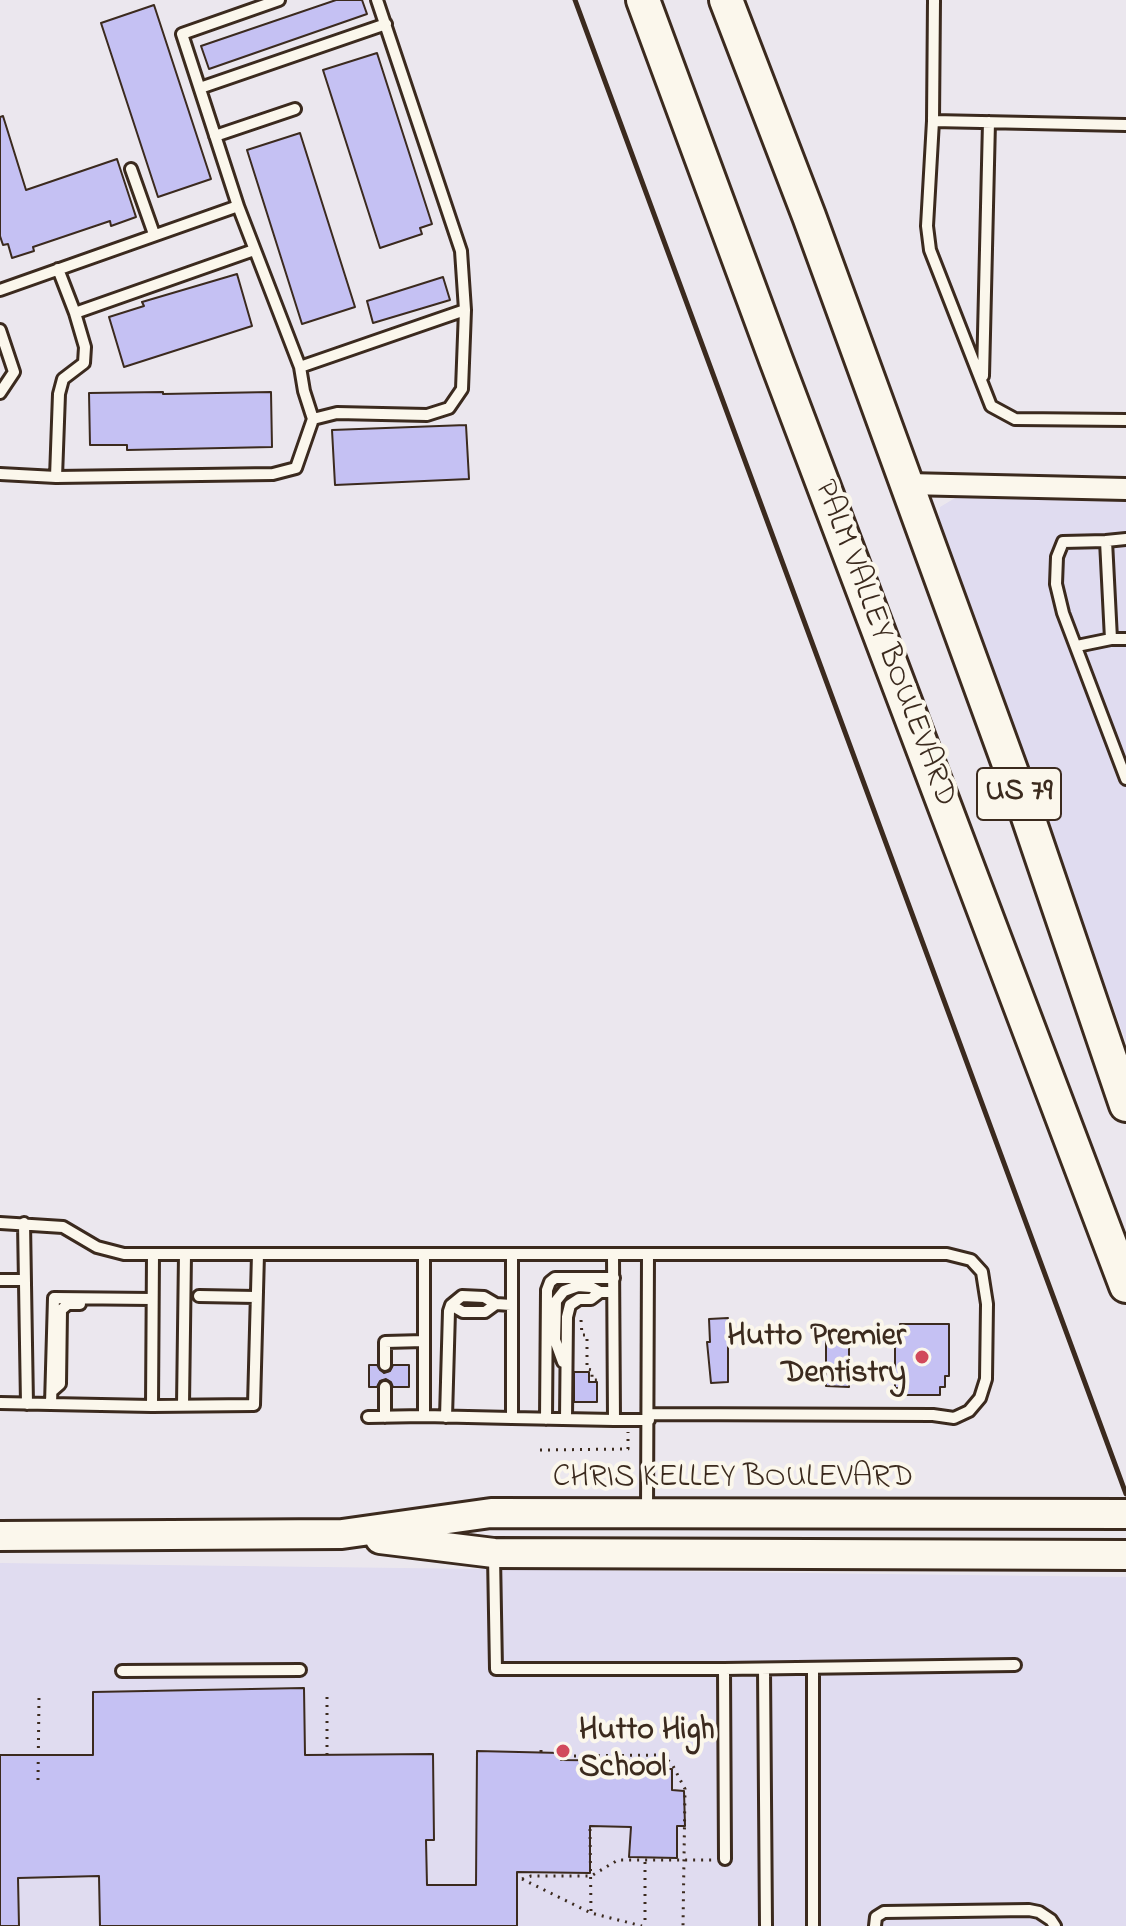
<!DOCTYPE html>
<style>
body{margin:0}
canvas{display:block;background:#ebe7ee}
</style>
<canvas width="1126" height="1926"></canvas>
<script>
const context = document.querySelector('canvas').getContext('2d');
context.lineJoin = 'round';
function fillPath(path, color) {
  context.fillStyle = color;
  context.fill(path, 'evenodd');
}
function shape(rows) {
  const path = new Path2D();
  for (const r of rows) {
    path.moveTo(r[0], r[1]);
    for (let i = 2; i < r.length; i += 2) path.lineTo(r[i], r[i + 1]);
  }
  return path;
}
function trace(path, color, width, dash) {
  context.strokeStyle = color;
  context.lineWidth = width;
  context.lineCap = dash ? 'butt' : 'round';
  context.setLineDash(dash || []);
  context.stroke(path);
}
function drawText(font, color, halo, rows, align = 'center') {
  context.font = font + ' "Indie Flower",sans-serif';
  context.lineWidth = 8;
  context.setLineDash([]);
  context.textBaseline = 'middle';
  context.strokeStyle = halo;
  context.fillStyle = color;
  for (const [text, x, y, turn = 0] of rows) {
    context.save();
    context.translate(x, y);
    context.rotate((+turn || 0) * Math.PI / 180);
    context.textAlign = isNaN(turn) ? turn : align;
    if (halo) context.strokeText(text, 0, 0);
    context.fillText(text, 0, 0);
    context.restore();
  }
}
fillPath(shape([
 [955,498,1126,498,1126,1042,938,525,940,507],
 [0,1563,1126,1577,1126,1926,0,1926]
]), '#e0dcf0');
const building = shape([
 [336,0,362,0,367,14,209,69,201,46,336,0],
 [154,5,211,179,158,197,101,23,154,5],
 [377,53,432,224,420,228,422,234,380,248,323,70,377,53],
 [3,116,26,190,117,159,136,217,111,226,110,221,33,247,34,251,12,258,8,244,3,245,0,236,0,117,3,116],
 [300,133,355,307,302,324,247,150,300,133],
 [237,274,252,326,124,367,109,317,144,306,142,302,237,274],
 [443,277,450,300,373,323,367,301,443,277],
 [163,392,163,394,271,392,272,447,127,450,127,445,90,445,89,393,163,392],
 [466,425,469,479,335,485,332,430,466,425],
 [728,1318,728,1382,711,1383,707,1342,710,1342,709,1319,728,1318],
 [900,1324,949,1324,949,1376,945,1376,945,1387,940,1387,940,1395,906,1395,904,1388,895,1388,895,1338,901,1338,900,1324],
 [826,1332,849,1332,849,1387,826,1386,826,1332],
 [369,1365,377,1365,384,1373,390,1371,393,1365,409,1365,409,1387,393,1387,391,1382,386,1379,380,1381,377,1387,369,1387,369,1365],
 [574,1372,589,1372,589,1382,597,1382,597,1402,574,1402,574,1372],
 [304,1688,305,1755,433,1754,434,1840,426,1840,427,1885,476,1885,477,1751,561,1753,561,1760,661,1761,661,1769,672,1769,672,1790,684,1791,685,1826,677,1826,677,1858,629,1857,631,1827,590,1826,590,1873,517,1872,517,1926,100,1926,99,1876,18,1878,19,1926,0,1926,0,1755,93,1755,93,1692,304,1688]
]);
fillPath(building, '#c5c1f3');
trace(building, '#3b2a1e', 2);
const service = shape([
 [200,88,386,24],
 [933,121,934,0],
 [1126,125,933,121,927,226,930,250,991,406,1015,419,1126,420],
 [215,136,295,109],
 [131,169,154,234],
 [238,206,182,34,279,0],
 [58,269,75,313,254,250],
 [0,290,238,206,300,367],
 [0,330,14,372,0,393],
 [983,376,989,122],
 [313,419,304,391,300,367,465,310],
 [0,474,56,477,273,474,296,468,313,419,337,413,427,415,449,408,462,389,465,310,461,251,377,0],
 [56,477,59,394,63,379,84,363,85,347,75,313],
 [1106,541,1126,539],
 [1111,639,1126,639],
 [1077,646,1111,639,1106,541,1063,542,1057,557,1056,584,1063,613,1126,779],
 [0,1223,63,1227,97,1247,124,1254,947,1254,971,1260,982,1272,987,1304,986,1379,980,1398,969,1411,954,1418,933,1415,649,1414],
 [24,1223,27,1404],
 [512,1255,512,1418,614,1420],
 [613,1255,614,1420,649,1420],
 [0,1280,24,1280],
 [199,1296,256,1297],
 [451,1305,463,1312,485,1312,496,1304],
 [563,1362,555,1340,556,1301,564,1291,578,1286,591,1287,600,1292],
 [385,1365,385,1342,424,1341],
 [385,1387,385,1417],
 [52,1391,60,1384,61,1310,68,1304,80,1304],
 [0,1403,152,1406,153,1254],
 [51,1404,54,1298,152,1299],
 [183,1405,185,1254],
 [152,1406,254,1405,258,1254],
 [424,1416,512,1418],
 [368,1417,424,1416,424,1255],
 [446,1417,449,1311,451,1305,462,1296,484,1297,496,1304,511,1305],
 [546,1419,547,1290,550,1282,555,1278,614,1278],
 [566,1419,567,1317,570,1305,579,1299,591,1299,600,1292,613,1292],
 [647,1513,648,1255],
 [494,1556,496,1669,724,1669,725,1859],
 [724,1669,1015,1665],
 [764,1669,766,1926],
 [122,1671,300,1670],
 [813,1926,813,1668],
 [875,1926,876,1917,884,1912,1029,1910,1039,1912,1051,1920,1055,1926]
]);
const minor = shape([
 [907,484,1126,489]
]);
const secondary = shape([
 [0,1536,342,1534,491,1513,1126,1514],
 [380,1539,494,1553,1126,1555]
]);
const trunk = shape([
 [643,0,776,360,1126,1286],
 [726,0,809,216,1027,814,1126,1105]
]);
trace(service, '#3b2a1e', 16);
trace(minor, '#3b2a1e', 26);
trace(secondary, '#3b2a1e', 34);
trace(trunk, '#3b2a1e', 38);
trace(shape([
 [581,1320,582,1335,587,1335,587,1369,592,1370,592,1380,601,1380],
 [540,1450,628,1449,628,1432],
 [565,1749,565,1756,662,1755,672,1764,685,1789,683,1926],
 [541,1752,541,1749],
 [327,1755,327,1695],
 [38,1780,39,1696],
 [590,1829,591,1913],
 [645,1862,645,1926],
 [522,1879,531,1876,591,1876,618,1860,713,1860],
 [522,1879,591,1913,642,1926]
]), '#3b2a1e', 3, [2, 6]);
trace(service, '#fbf7ec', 10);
trace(minor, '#fbf7ec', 20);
trace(secondary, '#fbf7ec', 28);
trace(trunk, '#fbf7ec', 32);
trace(shape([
 [575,0,1126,1494]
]), '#3b2a1e', 5);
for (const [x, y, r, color] of [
 [922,1357,8,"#d1495b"],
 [563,1751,8,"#d1495b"]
]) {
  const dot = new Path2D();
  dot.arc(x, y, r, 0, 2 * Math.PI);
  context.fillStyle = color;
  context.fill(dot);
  trace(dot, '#fbf7ec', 3);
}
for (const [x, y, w] of [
 [1019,794,84]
]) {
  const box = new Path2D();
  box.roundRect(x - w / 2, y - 26, w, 52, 6);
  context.fillStyle = '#fbf7ec';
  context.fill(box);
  trace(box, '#3b2a1e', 2);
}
drawText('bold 30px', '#3b2a1e', null, [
 ["US 79",1019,794]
]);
drawText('32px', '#3b2a1e', '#fbf7ec', [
 ["PALM VALLEY BOULEVARD",883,644,69],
 ["CHRIS KELLEY BOULEVARD",733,1480]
]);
drawText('bold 32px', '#3b2a1e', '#fbf7ec', [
 ["Hutto Premier",906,1339],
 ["Dentistry",906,1376],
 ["Hutto High",579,1733,"left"],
 ["School",579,1770,"left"]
], 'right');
</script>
